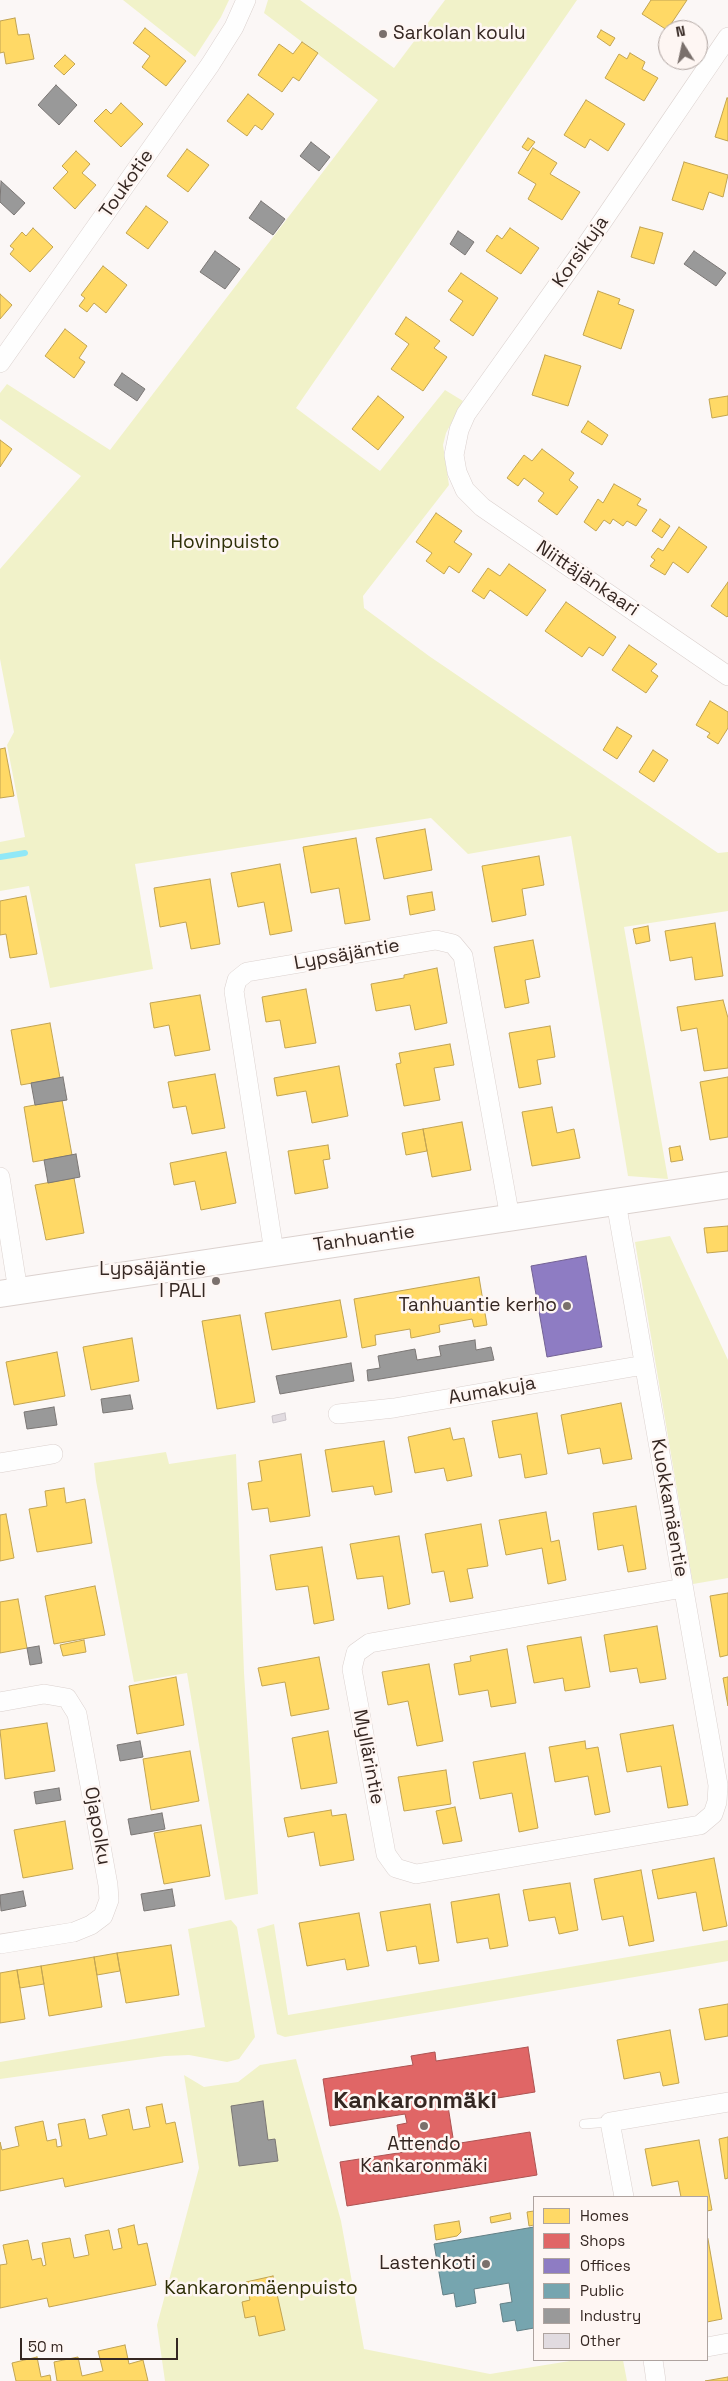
<!DOCTYPE html>
<meta charset="utf-8">
<style>
body{margin:0}
#map{position:relative;width:728px;height:2381px;overflow:hidden;background:#fbf7f6;font-family:"Space Grotesk",sans-serif}
canvas{display:block}
.legend{position:absolute;left:533px;top:2196px;width:175px;height:165px;box-sizing:border-box;background:#fef6f3;border:1px solid #aea39f;margin:0;padding:6px 9px;list-style:none;font-size:15px;color:#352722}
.legend li{display:flex;align-items:center;gap:10px;height:25px}
.legend b{width:25px;border:1px solid #aea39f}
.north{position:absolute;left:658px;top:20px;width:50px;height:50px;box-sizing:border-box;background:#fef6f3;border:1px solid #aea39f;border-radius:50%;rotate:350deg;font-size:14px;font-weight:700;line-height:20px;text-align:center;color:#352722}
.north::after{content:'';display:block;margin:auto;width:18px;height:22px;background:#7a706c;clip-path:polygon(50% 0,100% 100%,50% 72%,0 100%)}
.scale{position:absolute;left:20px;top:2338px;width:158px;height:22px;box-sizing:border-box;border:2px solid #352722;border-top:0;padding-left:6px;font-size:15px;line-height:18px;white-space:nowrap;color:#352722;-webkit-text-stroke:4px #fef6f3;paint-order:stroke}
</style>
<div id="map">
<canvas width="728" height="2381"></canvas>
<ul class="legend">
<li><b style="height:14px;background:#ffd966"></b>Homes</li>
<li><b style="height:14px;background:#e06666"></b>Shops</li>
<li><b style="height:14px;background:#8e7cc3"></b>Offices</li>
<li><b style="height:14px;background:#76a5af"></b>Public</li>
<li><b style="height:14px;background:#999"></b>Industry</li>
<li><b style="height:14px;background:#e1dbe0"></b>Other</li>
</ul>
<div class="north">N</div>
<div class="scale">50 m</div>
</div>
<script>
const context = document.querySelector('canvas').getContext('2d');
context.lineJoin = 'round';
function fillPath(path, color) {
  context.fillStyle = color;
  context.fill(path, 'evenodd');
}
function shape(rows) {
  const path = new Path2D();
  for (const r of rows) {
    path.moveTo(r[0], r[1]);
    for (let i = 2; i < r.length; i += 2) path.lineTo(r[i], r[i + 1]);
  }
  return path;
}
function trace(path, color, width, dash) {
  context.strokeStyle = color;
  context.lineWidth = width;
  context.lineCap = dash ? 'butt' : 'round';
  context.setLineDash(dash || []);
  context.stroke(path);
}
function drawText(font, color, halo, rows, align = 'center') {
  context.font = font + ' "Space Grotesk",sans-serif';
  context.lineWidth = 5;
  context.setLineDash([]);
  context.textBaseline = 'middle';
  context.strokeStyle = halo;
  context.fillStyle = color;
  for (const [text, x, y, turn = 0] of rows) {
    context.save();
    context.translate(x, y);
    context.rotate((+turn || 0) * Math.PI / 180);
    context.textAlign = isNaN(turn) ? turn : align;
    if (halo) context.strokeText(text, 0, 0);
    context.fillText(text, 0, 0);
    context.restore();
  }
}
fillPath(shape([
 [123,0,229,0,221,17,195,57],
 [268,0,300,0,394,68,445,0,577,0,296,408,380,471,445,390,463,401,446,433,443,445,449,485,363,596,364,608,429,656,718,853,728,852,728,911,624,927,668,1179,628,1176,571,836,468,854,431,818,135,864,153,969,50,988,29,886,0,891,0,842,25,837,7,745,14,732,0,659,0,569,81,476,0,419,0,393,7,384,110,450,378,100,264,13],
 [670,1236,728,1360,728,1578,693,1584,635,1242],
 [166,1452,169,1464,236,1454,244,1673,258,1894,225,1900,187,1673,134,1682,96,1481,94,1463],
 [231,1920,237,1927,255,2037,239,2059,227,2062,189,2055,165,2056,0,2079,0,2062,205,2027,188,1929],
 [274,1924,288,2015,728,1940,728,1961,285,2037,277,2034,257,1929],
 [296,2059,341,2221,364,2349,490,2374,576,2360,623,2360,627,2381,165,2381,157,2325,199,2168,184,2075,204,2087,238,2082,260,2065]
]), '#f1f2c9');
const homes = shape([
 [651,0,687,0,667,30,642,14,651,0],
 [15,18,18,35,29,34,34,59,6,64,4,52,0,53,0,21,15,18],
 [145,28,186,61,166,86,142,67,150,56,133,43,145,28],
 [601,30,615,38,610,46,597,37,601,30],
 [302,42,318,53,299,81,293,77,282,92,258,75,279,44,293,54,302,42],
 [630,53,645,62,642,69,658,78,644,101,605,78,619,54,627,59,630,53],
 [65,55,75,64,64,75,54,66,65,55],
 [248,94,274,114,262,130,255,125,247,136,227,121,248,94],
 [727,98,728,98,728,141,715,137,727,98],
 [586,100,625,124,608,151,590,139,585,148,564,135,586,100],
 [121,103,143,124,121,147,94,121,106,109,111,114,121,103],
 [528,138,535,142,528,151,522,147,528,138],
 [533,148,557,163,550,174,580,192,562,220,528,199,536,184,518,173,533,148],
 [187,149,209,165,188,192,167,176,187,149],
 [76,151,90,164,82,173,96,185,75,209,53,188,68,172,62,166,76,151],
 [684,162,728,175,723,197,709,192,703,210,672,200,684,162],
 [146,206,168,222,148,249,126,233,146,206],
 [640,227,663,233,654,264,631,257,640,227],
 [33,228,53,247,30,272,10,254,14,249,10,246,22,232,26,236,33,228],
 [510,228,539,248,521,274,486,251,497,235,502,239,510,228],
 [103,266,127,285,106,313,94,303,87,312,79,306,85,298,81,295,103,266],
 [461,273,498,298,473,336,450,320,463,301,448,291,461,273],
 [598,291,620,299,618,304,634,310,621,349,583,335,598,291],
 [0,294,12,305,0,319,0,294],
 [406,317,440,341,434,348,447,357,423,391,391,369,409,344,395,334,406,317],
 [65,329,87,346,79,358,85,362,74,378,45,356,65,329],
 [545,355,581,366,568,406,532,395,545,355],
 [378,396,404,417,378,450,352,429,378,396],
 [728,396,728,415,712,418,709,399,728,396],
 [588,421,608,435,602,445,581,432,588,421],
 [0,440,12,449,0,467,0,440],
 [542,449,574,473,569,480,578,487,557,515,538,501,544,493,524,478,518,486,507,478,524,455,532,461,542,449],
 [614,484,641,499,637,505,647,510,636,526,627,521,623,526,613,519,610,524,604,520,596,531,584,522,598,499,603,503,614,484],
 [436,513,462,531,454,542,472,554,459,573,449,566,444,574,426,561,432,553,416,542,436,513],
 [660,519,670,526,662,538,652,531,660,519],
 [679,527,707,547,688,573,673,562,665,575,650,566,655,560,651,557,658,548,663,551,679,527],
 [509,564,546,590,527,616,490,590,484,599,472,591,488,568,500,576,509,564],
 [728,582,728,616,727,617,711,606,728,582],
 [566,602,616,637,603,656,589,647,582,657,545,631,566,602],
 [629,645,657,664,651,671,658,676,646,693,612,670,629,645],
 [710,701,728,712,728,728,718,744,707,737,710,733,696,725,710,701],
 [617,727,632,736,617,759,603,750,617,727],
 [5,748,14,796,0,798,0,749,5,748],
 [653,750,668,760,654,782,639,772,653,750],
 [425,829,432,870,384,879,376,838,425,829],
 [356,838,370,920,345,924,339,888,311,893,303,847,356,838],
 [539,856,544,885,522,889,526,915,492,922,482,866,539,856],
 [280,864,292,931,270,935,264,902,238,907,231,873,280,864],
 [210,879,220,944,191,949,186,922,160,927,154,888,210,879],
 [432,892,435,910,410,915,407,896,432,892],
 [26,896,37,954,10,958,6,934,0,935,0,901,26,896],
 [715,923,723,976,695,980,692,957,670,961,665,931,715,923],
 [648,926,650,941,636,944,633,929,648,926],
 [533,940,540,977,525,980,529,1003,505,1008,494,947,533,940],
 [437,968,447,1023,415,1030,410,1005,376,1011,371,984,404,978,404,975,437,968],
 [306,989,316,1043,285,1048,280,1020,266,1022,262,997,306,989],
 [200,995,210,1050,175,1056,169,1025,154,1028,150,1003,200,995],
 [723,1000,728,1018,728,1068,704,1071,697,1028,681,1031,677,1007,723,1000],
 [50,1023,60,1078,21,1085,11,1030,50,1023],
 [550,1026,555,1057,537,1060,541,1084,519,1088,509,1033,550,1026],
 [450,1044,454,1065,434,1068,440,1100,404,1106,396,1064,401,1063,399,1053,450,1044],
 [339,1066,348,1116,312,1123,306,1091,277,1096,274,1078,339,1066],
 [215,1074,225,1128,192,1134,186,1106,173,1108,168,1082,215,1074],
 [728,1077,728,1137,710,1140,700,1082,728,1077],
 [62,1100,72,1155,33,1162,24,1107,62,1100],
 [552,1107,557,1133,574,1129,580,1158,532,1166,522,1112,552,1107],
 [462,1122,471,1170,432,1177,423,1129,462,1122],
 [423,1129,427,1151,406,1155,402,1133,423,1129],
 [328,1145,330,1159,323,1160,328,1188,295,1194,288,1151,328,1145],
 [680,1146,683,1160,671,1162,669,1148,680,1146],
 [226,1152,236,1203,201,1210,195,1181,174,1185,170,1163,226,1152],
 [74,1178,84,1233,46,1240,35,1185,74,1178],
 [728,1226,728,1251,707,1253,704,1228,728,1226],
 [479,1277,487,1325,474,1327,472,1319,439,1325,440,1332,411,1338,410,1329,375,1335,376,1345,362,1348,354,1299,479,1277],
 [340,1300,347,1337,272,1350,265,1313,340,1300],
 [240,1315,255,1402,217,1409,202,1321,240,1315],
 [132,1338,139,1381,91,1390,83,1347,132,1338],
 [57,1352,65,1396,14,1405,6,1362,57,1352],
 [621,1403,632,1459,603,1464,600,1448,568,1454,561,1415,621,1403],
 [537,1413,547,1474,525,1478,521,1454,499,1458,492,1421,537,1413],
 [450,1428,453,1440,464,1438,472,1476,447,1481,444,1468,415,1473,408,1437,450,1428],
 [384,1441,392,1492,375,1495,373,1486,332,1492,325,1450,384,1441],
 [301,1454,310,1516,270,1522,268,1508,252,1510,248,1483,262,1481,259,1461,301,1454],
 [64,1488,66,1503,85,1499,92,1543,37,1552,29,1509,47,1506,45,1491,64,1488],
 [636,1506,646,1569,628,1572,623,1545,598,1550,593,1513,636,1506],
 [546,1512,551,1542,559,1540,566,1580,548,1584,542,1548,506,1555,499,1520,546,1512],
 [6,1514,14,1558,0,1561,0,1515,6,1514],
 [481,1524,488,1566,467,1569,473,1598,450,1602,444,1571,432,1573,425,1534,481,1524],
 [399,1536,410,1604,388,1609,383,1576,357,1579,350,1544,399,1536],
 [322,1547,334,1620,314,1624,308,1586,276,1590,270,1555,322,1547],
 [95,1586,105,1635,54,1644,45,1596,95,1586],
 [728,1593,728,1655,720,1657,710,1596,728,1593],
 [18,1599,27,1648,0,1653,0,1602,18,1599],
 [657,1626,666,1679,640,1683,637,1668,610,1672,604,1635,657,1626],
 [581,1637,590,1687,565,1691,563,1678,534,1683,527,1646,581,1637],
 [84,1640,86,1652,63,1656,60,1645,84,1640],
 [507,1649,516,1703,491,1707,488,1690,459,1695,454,1664,471,1661,470,1656,507,1649],
 [319,1657,329,1709,291,1716,285,1682,262,1686,258,1668,319,1657],
 [429,1664,443,1741,417,1746,408,1701,388,1705,382,1672,429,1664],
 [176,1677,184,1725,137,1734,129,1686,176,1677],
 [728,1677,728,1706,723,1678,728,1677],
 [47,1723,55,1771,5,1779,0,1730,47,1723],
 [673,1725,688,1805,668,1808,661,1766,627,1772,620,1734,673,1725],
 [328,1731,337,1783,301,1789,292,1738,328,1731],
 [585,1741,586,1749,598,1747,610,1812,595,1815,588,1776,555,1782,549,1747,585,1741],
 [190,1751,199,1801,151,1810,143,1759,190,1751],
 [525,1753,538,1828,519,1832,512,1793,480,1799,473,1762,525,1753],
 [446,1770,451,1804,404,1811,398,1777,446,1770],
 [455,1807,462,1841,443,1844,436,1811,455,1807],
 [331,1810,332,1816,346,1814,354,1860,320,1866,314,1832,288,1837,284,1818,331,1810],
 [65,1821,73,1869,23,1878,14,1830,65,1821],
 [201,1825,210,1876,164,1884,154,1833,201,1825],
 [714,1858,727,1926,703,1931,696,1892,658,1899,652,1870,714,1858],
 [641,1870,654,1941,629,1946,623,1916,602,1920,594,1879,641,1870],
 [570,1883,578,1930,559,1934,555,1917,529,1921,523,1890,570,1883],
 [499,1894,508,1946,490,1949,488,1938,457,1943,451,1902,499,1894],
 [430,1904,439,1961,419,1964,416,1946,387,1951,380,1912,430,1904],
 [359,1913,369,1966,347,1970,345,1959,307,1966,299,1923,359,1913],
 [171,1945,179,1995,126,2003,117,1953,171,1945],
 [117,1953,120,1971,97,1975,94,1957,117,1953],
 [94,1957,102,2007,49,2016,41,1966,94,1957],
 [41,1966,44,1984,20,1988,17,1970,41,1966],
 [17,1970,25,2019,0,2023,0,1973,17,1970],
 [728,2004,728,2036,705,2040,699,2009,728,2004],
 [670,2030,679,2083,663,2086,660,2072,624,2079,617,2040,670,2030],
 [162,2104,166,2124,175,2122,183,2162,65,2187,63,2178,0,2191,0,2142,2,2150,19,2146,15,2127,43,2121,47,2141,56,2139,57,2147,62,2146,58,2124,85,2119,89,2139,107,2135,102,2115,129,2109,133,2130,150,2127,146,2107,162,2104],
 [728,2137,728,2178,725,2179,719,2139,728,2137],
 [699,2140,712,2210,707,2211,707,2197,681,2197,678,2181,652,2186,645,2149,699,2140],
 [534,2211,534,2225,529,2226,527,2212,534,2211],
 [510,2213,511,2219,491,2223,490,2217,510,2213],
 [459,2221,461,2232,457,2236,436,2240,434,2225,459,2221],
 [134,2225,138,2245,147,2243,156,2285,49,2307,47,2298,0,2308,0,2265,7,2264,3,2245,28,2240,32,2260,41,2258,43,2266,46,2265,42,2243,70,2238,74,2258,89,2255,85,2235,109,2230,113,2250,122,2248,118,2229,134,2225],
 [708,2239,722,2319,707,2322,707,2240,708,2239],
 [273,2276,285,2330,259,2336,255,2316,245,2318,242,2302,250,2300,246,2282,273,2276],
 [125,2345,129,2364,143,2360,148,2381,57,2381,54,2362,78,2357,82,2376,103,2371,98,2351,125,2345],
 [37,2357,41,2377,50,2375,51,2381,16,2381,12,2363,37,2357],
 [728,2377,728,2381,705,2381,728,2377]
]);
fillPath(homes, '#ffd966');
trace(homes, '#c2a452', 1);
const shops = shape([
 [528,2047,535,2092,448,2106,454,2144,530,2132,537,2175,347,2206,340,2162,411,2151,409,2142,400,2144,397,2125,407,2123,405,2114,330,2126,323,2079,413,2065,411,2056,435,2052,436,2061,528,2047]
]);
fillPath(shops, '#e06666');
trace(shops, '#ad5352', 1);
const offices = shape([
 [586,1256,602,1347,547,1357,531,1266,586,1256]
]);
fillPath(offices, '#8e7cc3');
trace(offices, '#736293', 1);
const public = shape([
 [534,2227,534,2328,517,2331,515,2320,503,2322,500,2304,512,2302,509,2283,474,2289,476,2303,456,2307,454,2293,443,2295,434,2244,534,2227]
]);
fillPath(public, '#76a5af');
trace(public, '#627f85', 1);
const industry = shape([
 [56,85,77,105,59,125,38,105,56,85],
 [311,142,330,157,319,171,300,156,311,142],
 [1,181,25,203,14,215,0,202,1,181],
 [261,201,285,219,273,235,249,218,261,201],
 [458,231,474,242,465,255,450,244,458,231],
 [215,251,240,269,225,289,200,272,215,251],
 [694,251,726,273,716,286,684,264,694,251],
 [122,373,145,389,137,401,114,385,122,373],
 [63,1077,67,1100,35,1105,31,1083,63,1077],
 [76,1154,80,1177,48,1183,44,1160,76,1154],
 [475,1340,476,1350,491,1347,494,1360,368,1381,367,1370,380,1368,378,1356,415,1349,417,1360,441,1356,439,1346,475,1340],
 [351,1363,354,1381,280,1394,276,1376,351,1363],
 [130,1395,133,1409,103,1413,101,1399,130,1395],
 [54,1407,57,1425,27,1429,24,1412,54,1407],
 [39,1646,42,1663,30,1665,27,1648,39,1646],
 [140,1741,143,1757,120,1761,117,1745,140,1741],
 [59,1788,61,1800,36,1804,34,1792,59,1788],
 [162,1813,165,1829,131,1835,128,1819,162,1813],
 [172,1889,175,1906,144,1911,141,1894,172,1889],
 [23,1891,26,1906,1,1911,0,1895,23,1891],
 [263,2101,268,2140,275,2139,278,2161,239,2166,231,2106,263,2101]
]);
fillPath(industry, '#999');
trace(industry, '#7b7775', 1);
trace(shape([
 [0,857,25,853]
]), '#91e8f7', 6);
const building = shape([
 [285,1413,286,1420,273,1423,272,1416,285,1413]
]);
fillPath(building, '#e1dbe0');
trace(building, '#cbc5ca', 1);
const lane = shape([
 [584,2124,610,2122]
]);
const street = shape([
 [728,37,585,247,466,414,459,430,454,455,457,472,465,490,482,507,728,676],
 [0,363,210,65,234,27,246,0],
 [0,1177,18,1291],
 [616,1202,718,1785,717,1802,713,1814,700,1825,416,1874,396,1868,386,1854,352,1669,356,1653,370,1643,683,1588],
 [274,1252,234,991,237,980,247,972,436,940,453,944,463,956,510,1218],
 [338,1414,394,1408,644,1365],
 [0,1463,53,1454],
 [0,1702,44,1694,67,1698,77,1714,108,1885,109,1900,103,1916,91,1925,74,1932,0,1944],
 [624,2197,610,2122,728,2102],
 [707,2347,728,2343],
 [653,2360,656,2381]
]);
const secondary = shape([
 [0,1294,728,1185]
]);
trace(lane, '#dbd1ce', 10);
trace(street, '#dbd1ce', 20);
trace(secondary, '#dbd1ce', 28);
trace(lane, '#fefefe', 9);
trace(street, '#fefefe', 19);
trace(secondary, '#fefefe', 26);
for (const [x, y, r, color] of [
 [383,34,5,"#7a706c"],
 [216,1281,5,"#7a706c"],
 [567,1306,5,"#7a706c"],
 [424,2126,5,"#7a706c"],
 [486,2264,5,"#7a706c"]
]) {
  const dot = new Path2D();
  dot.arc(x, y, r, 0, 2 * Math.PI);
  context.fillStyle = color;
  context.fill(dot);
  trace(dot, '#fef6f3', 2);
}
drawText('19px', '#352722', '#fef6f3', [
 ["Sarkolan koulu",393,34,"left"],
 ["Lypsäjäntie",206,1270],
 ["I PALI",206,1292],
 ["Tanhuantie kerho",557,1306],
 ["Attendo",424,2145,"center"],
 ["Kankaronmäki",424,2167,"center"],
 ["Lastenkoti",476,2264]
], 'right');
drawText('19px', '#352722', '#fef6f3', [
 ["Toukotie",127,184,-55],
 ["Korsikuja",581,252,-55],
 ["Niittäjänkaari",587,579,34],
 ["Lypsäjäntie",347,955,-10],
 ["Tanhuantie",364,1239,-8],
 ["Aumakuja",492,1391,-10],
 ["Kuokkamäentie",669,1508,80],
 ["Myllärintie",368,1757,79],
 ["Ojapolku",97,1826,80]
]);
drawText('19px', '#2e2f07', '#fef6f3', [
 ["Hovinpuisto",225,543],
 ["Kankaronmäenpuisto",261,2289]
]);
drawText('bold 24px', '#352722', '#fef6f3', [
 ["Kankaronmäki",415,2101]
]);
</script>
